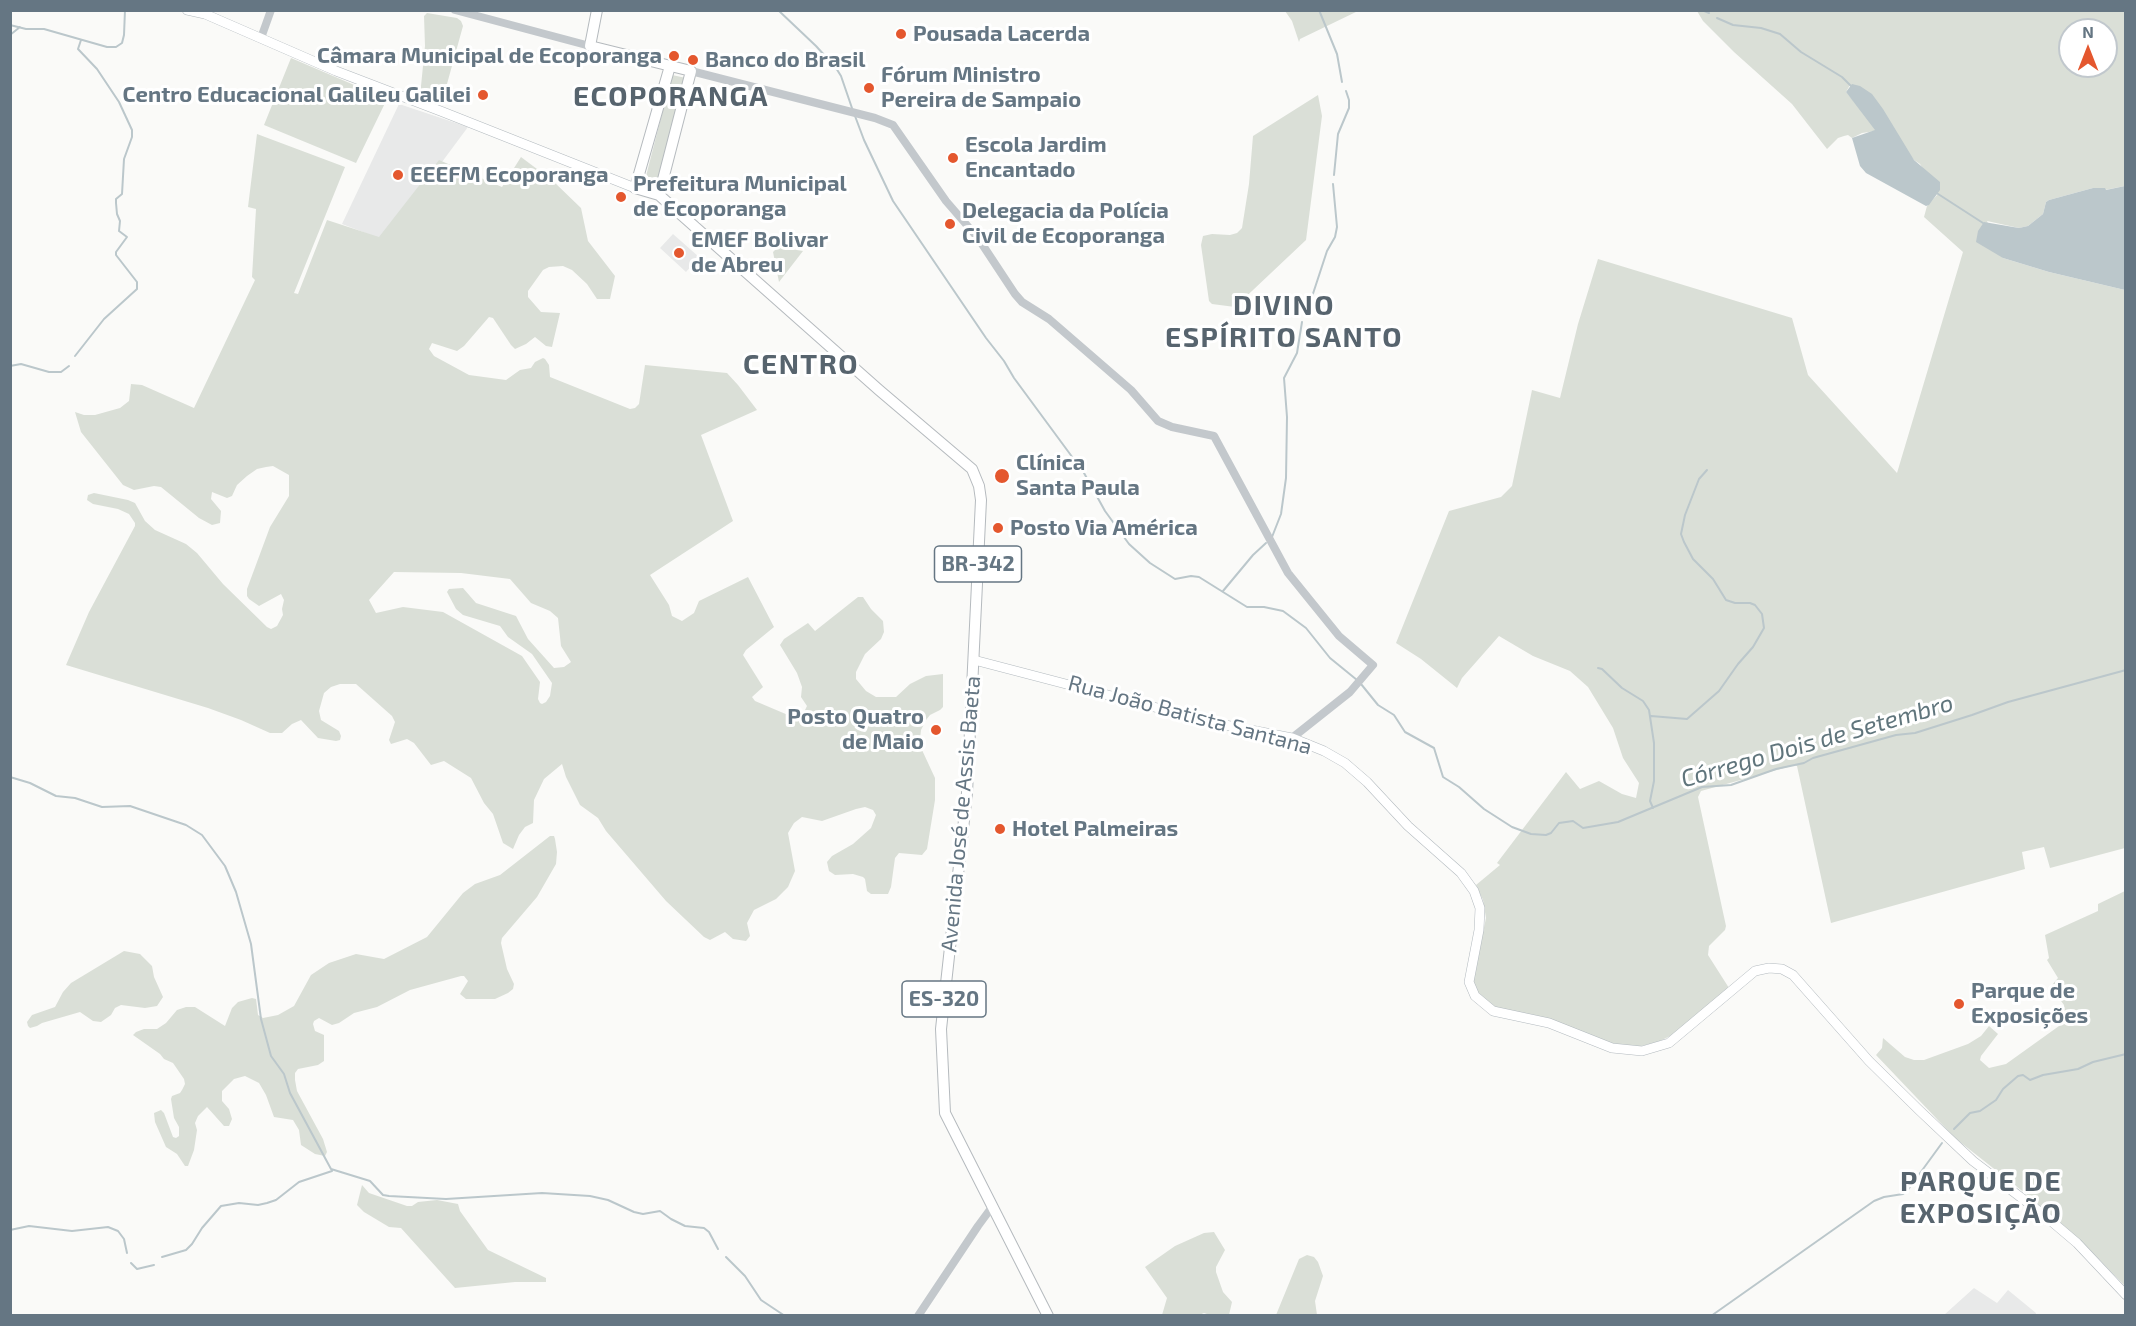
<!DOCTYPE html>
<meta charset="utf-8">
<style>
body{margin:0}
#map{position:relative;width:2136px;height:1326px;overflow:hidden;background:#fafaf8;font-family:"Exo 2",sans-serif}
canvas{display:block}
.frame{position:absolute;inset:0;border:12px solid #657683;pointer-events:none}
.north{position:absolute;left:2058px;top:18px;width:60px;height:60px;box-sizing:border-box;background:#fff;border:2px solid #c1c8cd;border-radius:50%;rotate:0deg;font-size:16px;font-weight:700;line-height:24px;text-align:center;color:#657683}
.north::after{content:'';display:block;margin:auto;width:21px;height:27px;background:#e4572e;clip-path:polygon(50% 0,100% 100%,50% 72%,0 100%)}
</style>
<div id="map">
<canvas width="2136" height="1326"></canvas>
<div class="frame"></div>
<div class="north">N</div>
</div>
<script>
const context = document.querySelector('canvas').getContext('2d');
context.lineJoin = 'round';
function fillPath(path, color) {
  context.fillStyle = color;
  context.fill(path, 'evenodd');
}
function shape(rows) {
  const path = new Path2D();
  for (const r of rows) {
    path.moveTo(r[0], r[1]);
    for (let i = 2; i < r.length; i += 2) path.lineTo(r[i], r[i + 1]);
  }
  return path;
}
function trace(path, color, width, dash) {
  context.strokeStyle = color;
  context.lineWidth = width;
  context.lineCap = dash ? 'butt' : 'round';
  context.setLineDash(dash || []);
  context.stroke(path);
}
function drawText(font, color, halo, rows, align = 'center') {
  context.font = font + ' "Exo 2",sans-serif';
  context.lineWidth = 6;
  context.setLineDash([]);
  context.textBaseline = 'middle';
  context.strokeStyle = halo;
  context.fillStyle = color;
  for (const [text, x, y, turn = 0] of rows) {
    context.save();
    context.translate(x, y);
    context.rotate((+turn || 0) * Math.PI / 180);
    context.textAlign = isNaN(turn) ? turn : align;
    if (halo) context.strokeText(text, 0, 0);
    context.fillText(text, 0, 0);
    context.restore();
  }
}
fillPath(shape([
 [399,104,468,127,384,240,342,224],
 [673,234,699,257,686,272,660,248],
 [1974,1288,1997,1303,2008,1290,2036,1313,2035,1316,1944,1315]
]), '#e8e9e9');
fillPath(shape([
 [1285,11,1358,11,1300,39,1299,42,1292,21],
 [1697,11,2125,11,2125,186,2105,190,2093,188,2049,200,2046,202,2043,214,2028,226,2019,228,1987,221,2003,258,2049,272,2125,290,2125,848,2050,868,2044,847,2022,852,2025,869,1831,923,1797,766,1795,765,1701,791,1698,797,1726,926,1725,930,1709,946,1708,955,1729,988,1672,1035,1658,1042,1637,1047,1609,1043,1483,1004,1473,981,1486,918,1483,900,1476,885,1500,865,1497,863,1566,772,1580,789,1599,781,1622,794,1636,798,1639,783,1623,758,1613,728,1588,687,1570,671,1533,656,1499,636,1462,678,1457,688,1421,659,1396,643,1449,511,1501,497,1512,486,1532,390,1560,398,1578,324,1598,259,1792,318,1808,375,1897,473,1963,252,1924,217,1927,206,1938,194,1920,164,1914,160,1850,85,1846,92,1863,112,1875,128,1875,131,1862,133,1852,138,1848,135,1844,136,1838,138,1827,149,1792,104,1734,52,1703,21],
 [2070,30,2106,30,2106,66,2070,66],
 [427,13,457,18,461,21,463,26,442,102,420,96,425,46,424,16],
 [291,58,387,99,356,163,264,125],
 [672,75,686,78,659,183,645,180],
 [1318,95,1322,116,1306,240,1235,307,1212,304,1209,301,1201,245,1203,236,1212,234,1230,235,1237,233,1242,228,1249,184,1253,136],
 [257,134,345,167,294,293,298,294,327,220,379,237,439,160,502,187,521,157,553,181,581,208,588,241,615,276,610,299,597,299,587,284,572,270,563,266,549,267,543,270,528,291,528,297,541,312,560,313,552,347,546,346,535,337,526,344,515,349,511,345,493,318,489,317,464,346,457,351,432,343,429,349,434,356,469,375,506,380,520,370,531,368,535,362,543,358,545,359,549,365,550,377,630,409,635,408,639,404,645,365,727,373,738,385,757,410,701,435,733,521,650,575,669,605,672,616,682,621,694,613,699,601,748,577,774,627,746,650,743,655,763,687,752,697,755,701,788,715,804,712,807,706,801,697,802,687,797,673,780,645,784,639,808,623,815,631,858,597,863,597,871,609,883,621,884,632,881,639,865,654,856,672,856,679,866,691,876,697,896,697,910,684,926,676,943,674,943,707,940,710,930,715,926,720,921,730,920,739,922,750,935,778,935,800,927,849,922,855,899,853,895,858,891,887,888,894,871,894,867,891,865,879,863,877,853,874,835,875,829,871,827,862,832,856,853,844,871,828,876,815,873,810,865,807,856,809,822,821,802,817,794,823,788,833,795,871,788,887,776,899,754,910,747,923,750,936,746,941,733,939,725,932,710,940,704,937,666,901,606,831,598,818,580,805,566,777,562,764,544,779,534,800,533,823,525,827,519,835,513,849,503,843,493,814,484,803,471,778,444,761,431,765,414,743,407,739,391,744,389,740,395,722,392,716,356,684,340,684,331,687,324,693,319,711,321,720,339,731,341,736,340,740,336,741,318,738,301,720,292,724,282,733,270,733,241,720,208,708,66,665,89,612,135,526,135,523,129,514,118,509,93,504,87,500,88,495,94,493,128,500,135,503,145,521,155,530,186,544,197,553,223,584,267,627,271,629,277,626,283,615,282,609,284,600,281,594,259,606,249,599,247,596,247,589,270,527,289,496,289,475,273,466,266,467,257,469,247,476,237,485,232,496,227,498,212,492,211,499,221,511,220,523,212,525,199,518,161,487,154,486,134,490,123,485,81,432,75,412,84,415,95,415,120,408,129,401,131,384,142,385,194,408,255,280,252,277,256,209,248,207],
 [394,572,461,573,510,579,531,603,550,611,558,618,561,646,571,662,564,667,554,668,528,639,516,616,476,603,463,588,449,589,447,592,456,609,463,615,500,626,508,637,532,654,552,683,550,696,546,702,542,704,540,703,538,699,540,682,522,656,443,612,403,607,376,613,369,600],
 [778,247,803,251,779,282,773,252],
 [550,836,554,836,555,839,557,852,556,864,537,897,502,938,501,943,507,969,514,984,513,989,508,993,495,999,466,999,460,994,468,981,464,976,461,976,410,990,377,1007,354,1013,339,1023,332,1025,319,1018,314,1021,313,1024,315,1031,324,1035,324,1061,318,1065,298,1069,295,1073,295,1080,297,1091,323,1139,327,1152,325,1156,315,1154,301,1145,299,1130,293,1120,274,1117,266,1095,259,1083,245,1076,234,1079,222,1091,222,1101,229,1109,232,1119,229,1126,224,1126,207,1107,198,1116,195,1123,197,1130,194,1150,188,1166,185,1166,177,1154,166,1147,155,1122,154,1113,161,1110,164,1113,173,1137,176,1138,179,1136,179,1127,174,1118,171,1099,172,1096,180,1093,182,1090,185,1084,184,1079,173,1063,164,1059,160,1054,133,1035,136,1032,144,1029,157,1029,166,1023,177,1010,186,1007,195,1007,225,1026,232,1008,238,1002,252,998,256,999,258,1015,263,1018,278,1015,294,1006,311,975,329,963,356,954,384,959,427,937,463,893,475,884,500,875],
 [2125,891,2125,1286,2082,1242,2031,1198,1955,1138,1876,1055,1882,1048,1883,1038,1905,1057,1914,1060,1924,1060,1968,1044,1981,1036,1989,1026,1998,1034,1981,1056,1980,1060,1989,1068,2006,1064,2066,1021,2064,1005,2053,990,2052,985,2058,978,2047,960,2049,958,2045,935,2098,911,2098,904],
 [124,951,140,954,152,966,154,977,163,997,157,1006,145,1008,121,1005,115,1008,111,1015,101,1022,93,1021,80,1012,42,1023,37,1026,30,1028,28,1026,27,1022,32,1015,55,1007,63,992,71,983],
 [362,1185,369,1193,407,1206,412,1206,418,1202,437,1200,458,1204,460,1211,488,1250,546,1278,546,1282,515,1282,455,1288,401,1228,389,1227,364,1212,357,1205],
 [1214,1232,1225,1250,1216,1267,1216,1272,1223,1292,1232,1302,1229,1315,1210,1315,1204,1313,1199,1315,1162,1315,1167,1298,1145,1267,1175,1246,1204,1233],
 [1307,1255,1314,1257,1318,1262,1323,1276,1315,1301,1317,1315,1276,1315,1299,1259]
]), '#dadfd7');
fillPath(shape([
 [1852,84,1860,86,1872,94,1883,109,1914,160,1940,182,1940,190,1929,205,1926,206,1866,173,1860,166,1852,138,1875,130,1846,92],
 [2125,186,2125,290,2049,272,2003,258,1976,242,1978,231,1984,222,2019,228,2028,226,2043,214,2046,202,2049,200,2093,188,2105,188,2106,190]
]), '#bbc7cb');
trace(shape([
 [778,10,816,46,836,68,841,76,853,111],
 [1319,10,1337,54,1342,82],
 [1702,10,1709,13],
 [1717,18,1733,25,1761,28,1780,34,1801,52,1842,77,1852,87],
 [10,25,26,29,44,29,107,47,116,47,122,43,124,35,125,10],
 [10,35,20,27],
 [855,116,864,140,893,201,986,338,1004,361,1014,378,1084,473,1105,511,1129,544,1150,563,1175,579,1191,576,1199,577,1247,607,1264,607,1283,611,1306,628,1330,658,1357,680],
 [1334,175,1338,134,1349,108,1349,100,1346,91],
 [1935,192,1983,223],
 [1306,315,1327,251,1335,237,1337,227,1333,184],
 [75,356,104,319,137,289,137,282,116,255,116,252,127,237,119,231,120,221,117,214,116,203,116,199,122,194,124,159,132,137,132,130,119,102,97,69,78,49,81,40],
 [10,366,21,364,49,372,61,372,69,366],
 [1272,537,1281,514,1286,478,1287,417,1284,378,1297,353,1302,322],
 [1223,591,1253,555,1266,543],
 [1598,668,1602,669,1622,688,1643,701,1649,710,1654,743,1654,781,1650,801,1653,808],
 [1361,684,1378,705,1394,715,1405,732,1434,748,1443,777,1459,787,1484,809,1512,827,1531,834,1546,835,1551,833,1559,823,1573,821,1583,828,1618,822,1702,787,1731,785,1776,769,1804,763,1813,758,1896,735,1915,733,1972,715,2008,702,2126,670],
 [1651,716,1687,719,1719,691,1738,664,1753,647,1764,628,1762,614,1755,605,1750,603,1735,603,1726,600,1713,579,1693,559,1684,542,1681,534,1685,515,1699,479,1707,470],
 [10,777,30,783,56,796,75,798,102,807,130,806,186,825,202,835,225,866,236,892,251,944,261,1019,271,1056,284,1074,290,1093,331,1169,370,1181,383,1195,389,1196,446,1199,542,1193,590,1196,608,1200,634,1212,643,1214,660,1211,671,1219,685,1226,704,1228,709,1232,718,1249],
 [1954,1129,1970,1113,1980,1111,1996,1100,2003,1089,2018,1076,2023,1075,2030,1080,2043,1075,2078,1069,2093,1062,2126,1054],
 [10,1230,29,1226,72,1231,108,1227,118,1231,124,1239,127,1253],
 [162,1257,186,1250,192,1244,202,1228,221,1206,239,1203,258,1205,267,1203,276,1200,299,1182,332,1171],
 [726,1257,745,1276,761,1300,785,1316],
 [131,1263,137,1269,154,1265],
 [1711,1316,1874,1201,1884,1197,1903,1194,1907,1191,1942,1143]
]), '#bbc7cb', 2);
const secondary = shape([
 [187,10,205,14,336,71,443,112,635,188],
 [974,660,1215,723,1292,738,1324,751,1345,763,1367,782,1408,826,1461,873,1474,891,1480,908,1479,930,1469,982,1475,996,1493,1011,1549,1023,1612,1048,1642,1051,1669,1043,1755,971,1769,968,1782,969,1793,975,1869,1061,1920,1111,1973,1161,2044,1215,2077,1243,2126,1295]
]);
const primary = shape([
 [597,10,590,46,691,71,659,195],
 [670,66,635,188,659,195,879,390,972,469,979,486,981,500,967,793,941,1029,945,1113,1048,1316]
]);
trace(secondary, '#b3babf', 10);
trace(primary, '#b5babe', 12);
trace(shape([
 [455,10,590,46],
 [261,38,271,10],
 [691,71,875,118,893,125,946,201,978,238,1015,294,1022,302,1049,319,1131,390,1158,421,1172,427,1214,436,1288,573,1339,636,1373,665,1350,692,1292,738],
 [918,1316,978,1226,992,1207]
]), '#c3c8cc', 8);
trace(secondary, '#fff', 9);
trace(primary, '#fff', 10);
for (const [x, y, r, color] of [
 [901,34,6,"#e4572e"],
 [674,56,6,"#e4572e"],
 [693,60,6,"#e4572e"],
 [869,88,6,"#e4572e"],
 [483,95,6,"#e4572e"],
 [953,158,6,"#e4572e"],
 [398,175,6,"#e4572e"],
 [621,197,6,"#e4572e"],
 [950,224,6,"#e4572e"],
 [679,253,6,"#e4572e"],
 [1002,476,8,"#e4572e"],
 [998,528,6,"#e4572e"],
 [936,730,6,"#e4572e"],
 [1000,829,6,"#e4572e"],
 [1959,1004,6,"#e4572e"]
]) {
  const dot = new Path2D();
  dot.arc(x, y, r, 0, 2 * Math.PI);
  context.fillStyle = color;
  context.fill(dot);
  trace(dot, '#fff', 2);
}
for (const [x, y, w] of [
 [978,564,87],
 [944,999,84]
]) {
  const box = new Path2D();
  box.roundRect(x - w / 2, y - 18, w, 36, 4.5);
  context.fillStyle = '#fff';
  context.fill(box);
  trace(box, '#657683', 1.5);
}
drawText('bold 21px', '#657683', null, [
 ["BR-342",978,564],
 ["ES-320",944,999]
]);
drawText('bold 22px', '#657683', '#fff', [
 ["Pousada Lacerda",913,34],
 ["Câmara Municipal de Ecoporanga",662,56,"right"],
 ["Banco do Brasil",705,60],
 ["Fórum Ministro",881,75],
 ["Pereira de Sampaio",881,100],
 ["Centro Educacional Galileu Galilei",471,95,"right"],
 ["Escola Jardim",965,145],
 ["Encantado",965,170],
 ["EEEFM Ecoporanga",410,175],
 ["Prefeitura Municipal",633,184],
 ["de Ecoporanga",633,209],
 ["Delegacia da Polícia",962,211],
 ["Civil de Ecoporanga",962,236],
 ["EMEF Bolivar",691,240],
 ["de Abreu",691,265],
 ["Clínica",1016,463],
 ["Santa Paula",1016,488],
 ["Posto Via América",1010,528],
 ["Posto Quatro",924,717,"right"],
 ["de Maio",924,742,"right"],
 ["Hotel Palmeiras",1012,829],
 ["Parque de",1971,991],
 ["Exposições",1971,1016]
], 'left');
drawText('22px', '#657683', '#fff', [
 ["Rua João Batista Santana",1190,715,15],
 ["Avenida José de Assis Baeta",961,814,-85]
]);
drawText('italic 24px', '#60757c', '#fff', [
 ["Córrego Dois de Setembro",1817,741,-16]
]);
context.letterSpacing = '1.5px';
drawText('bold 28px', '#57646e', '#fff', [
 ["ECOPORANGA",671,97],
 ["DIVINO",1284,306],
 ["ESPÍRITO SANTO",1284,338],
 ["CENTRO",801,365],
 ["PARQUE DE",1981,1182],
 ["EXPOSIÇÃO",1981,1214]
]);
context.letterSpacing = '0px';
</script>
